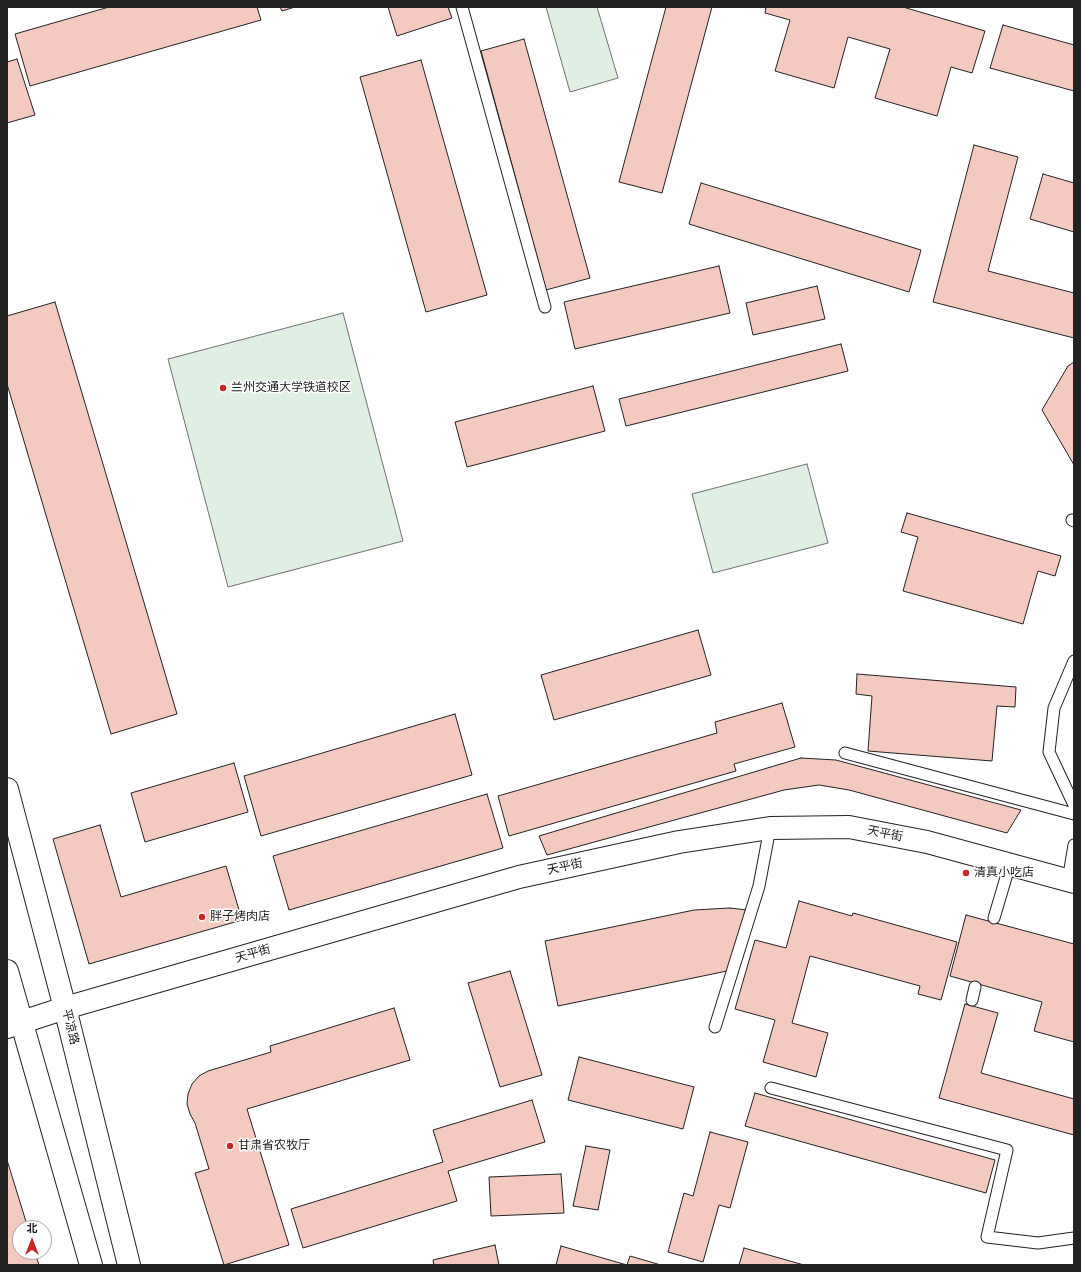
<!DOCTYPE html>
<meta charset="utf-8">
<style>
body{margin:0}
#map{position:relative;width:1081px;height:1272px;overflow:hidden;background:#fff;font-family:"Fira Sans","Noto Sans SC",sans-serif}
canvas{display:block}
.frame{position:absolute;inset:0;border:8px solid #222;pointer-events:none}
.north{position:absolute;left:12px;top:1220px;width:40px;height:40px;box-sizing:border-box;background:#fff;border:1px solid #a7a7a7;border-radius:50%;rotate:0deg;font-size:11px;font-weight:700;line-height:16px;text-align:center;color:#222}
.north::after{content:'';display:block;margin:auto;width:14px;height:18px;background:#c62828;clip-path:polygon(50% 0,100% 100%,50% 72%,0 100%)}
</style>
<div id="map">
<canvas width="1081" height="1272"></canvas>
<div class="frame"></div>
<div class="north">北</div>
</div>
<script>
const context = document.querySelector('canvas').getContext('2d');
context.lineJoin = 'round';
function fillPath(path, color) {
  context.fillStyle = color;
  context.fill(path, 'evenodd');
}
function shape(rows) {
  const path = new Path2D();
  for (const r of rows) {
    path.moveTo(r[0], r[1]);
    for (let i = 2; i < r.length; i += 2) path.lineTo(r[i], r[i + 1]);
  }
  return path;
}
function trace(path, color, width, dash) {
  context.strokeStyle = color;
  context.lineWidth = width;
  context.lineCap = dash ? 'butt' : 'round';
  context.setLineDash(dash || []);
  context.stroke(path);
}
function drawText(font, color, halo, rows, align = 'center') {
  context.font = font + ' "Fira Sans","Noto Sans SC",sans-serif';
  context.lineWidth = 3;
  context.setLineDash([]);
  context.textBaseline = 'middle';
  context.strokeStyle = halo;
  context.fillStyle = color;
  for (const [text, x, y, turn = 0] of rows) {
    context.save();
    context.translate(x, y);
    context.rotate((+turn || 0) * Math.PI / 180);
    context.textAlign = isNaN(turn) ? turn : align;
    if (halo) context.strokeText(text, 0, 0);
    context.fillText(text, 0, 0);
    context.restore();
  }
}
const green = shape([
 [546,7,597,7,618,78,570,92,546,7],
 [343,313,403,541,228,587,168,359,343,313],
 [807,464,828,543,713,573,692,494,807,464]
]);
fillPath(green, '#e0efe3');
trace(green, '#6f6f6f', 1);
const building = shape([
 [109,7,257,7,261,20,30,86,15,34,109,7],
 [280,7,295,7,282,11,280,7],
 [388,7,448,7,452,18,397,36,388,7],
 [666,7,712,7,662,193,619,182,666,7],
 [766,7,903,7,985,31,972,73,951,67,937,116,875,98,890,49,848,37,834,88,775,71,790,20,765,13,766,7],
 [1003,25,1074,45,1074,91,990,68,1003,25],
 [524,39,590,278,546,290,481,51,524,39],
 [17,59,35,115,7,123,7,62,17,59],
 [421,60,487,295,426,312,360,77,421,60],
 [974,145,1018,157,988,271,1074,293,1074,338,933,302,974,145],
 [1043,174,1074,183,1074,232,1030,219,1043,174],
 [701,183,921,250,909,292,689,224,701,183],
 [719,266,730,313,575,349,564,302,719,266],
 [817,286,825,319,753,335,746,303,817,286],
 [55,302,177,714,111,734,7,384,7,316,55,302],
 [841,344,848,371,626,426,619,399,841,344],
 [1074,362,1074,465,1042,410,1068,366,1074,362],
 [593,386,605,431,467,467,455,422,593,386],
 [907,513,1061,556,1055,576,1038,571,1023,624,903,591,918,537,901,532,907,513],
 [698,630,711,675,554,720,541,675,698,630],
 [857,674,1016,687,1015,707,997,706,992,761,868,751,872,696,856,694,857,674],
 [782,703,795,747,734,764,736,771,509,836,498,796,717,733,715,722,782,703],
 [455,714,472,775,261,836,244,776,455,714],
 [801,758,836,760,1021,810,1007,833,849,790,819,785,784,790,547,855,539,836,801,758],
 [234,763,248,812,145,842,131,793,234,763],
 [487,794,503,848,289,910,273,856,487,794],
 [100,825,121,897,226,866,242,920,89,964,53,839,100,825],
 [799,901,852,916,853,913,957,942,941,1000,918,994,920,986,810,956,792,1023,828,1033,816,1077,763,1062,775,1020,735,1009,755,940,786,948,799,901],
 [730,908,747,910,727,971,558,1006,545,941,694,910,730,908],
 [966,915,1074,944,1074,1042,1034,1031,1042,1002,950,976,966,915],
 [510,971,542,1075,500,1087,468,983,510,971],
 [965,1004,998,1013,981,1073,1074,1099,1074,1135,939,1098,965,1004],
 [394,1008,410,1060,247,1109,289,1245,224,1265,195,1173,209,1169,195,1123,190,1114,187,1104,188,1094,192,1084,199,1076,208,1071,271,1052,270,1046,394,1008],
 [579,1057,694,1087,683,1129,568,1100,579,1057],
 [755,1093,995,1160,986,1193,745,1126,755,1093],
 [532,1100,545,1142,448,1171,457,1201,303,1248,291,1209,443,1162,433,1130,532,1100],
 [710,1132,748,1142,730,1208,719,1205,703,1262,668,1252,684,1193,693,1196,710,1132],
 [586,1146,610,1150,598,1210,573,1206,586,1146],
 [7,1160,28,1228,20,1228,20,1252,35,1252,39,1265,7,1265,7,1160],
 [561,1174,564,1213,491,1216,489,1177,561,1174],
 [495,1245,499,1265,434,1265,433,1260,495,1245],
 [561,1246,627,1265,630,1256,661,1265,556,1265,561,1246],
 [744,1248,804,1265,739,1265,744,1248]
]);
fillPath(building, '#f3c9c0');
trace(building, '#222', 1);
const lane = shape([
 [462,7,545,307],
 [1072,520,1074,521],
 [1074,661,1054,708,1049,752,1074,805],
 [845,753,1074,814],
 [1068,881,1074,845],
 [994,918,1010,864],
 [972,1000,975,987],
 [715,1027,759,886,770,828],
 [771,1088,1007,1150,987,1237,1038,1243,1074,1238]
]);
const secondary = shape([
 [7,789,65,1008,129,1265],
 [7,971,91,1265],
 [7,1027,65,1008,519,877,679,842,770,828,849,827,927,842,1074,882]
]);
trace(lane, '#222', 13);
trace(secondary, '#222', 24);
trace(lane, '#fff', 11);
trace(secondary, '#fff', 22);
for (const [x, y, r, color] of [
 [223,388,4,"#c62828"],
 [966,873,4,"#c62828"],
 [202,917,4,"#c62828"],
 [230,1146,4,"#c62828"]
]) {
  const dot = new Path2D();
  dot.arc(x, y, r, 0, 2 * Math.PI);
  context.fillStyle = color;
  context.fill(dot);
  trace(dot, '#fff', 1.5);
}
drawText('12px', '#222', '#fff', [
 ["兰州交通大学铁道校区",231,388],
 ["清真小吃店",974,873],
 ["胖子烤肉店",210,917],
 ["甘肃省农牧厅",238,1146]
], 'left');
drawText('12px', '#222', '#fff', [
 ["天平街",885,834,11],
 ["天平街",565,867,-12],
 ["天平街",253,954,-16],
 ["平凉路",70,1027,76]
]);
</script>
